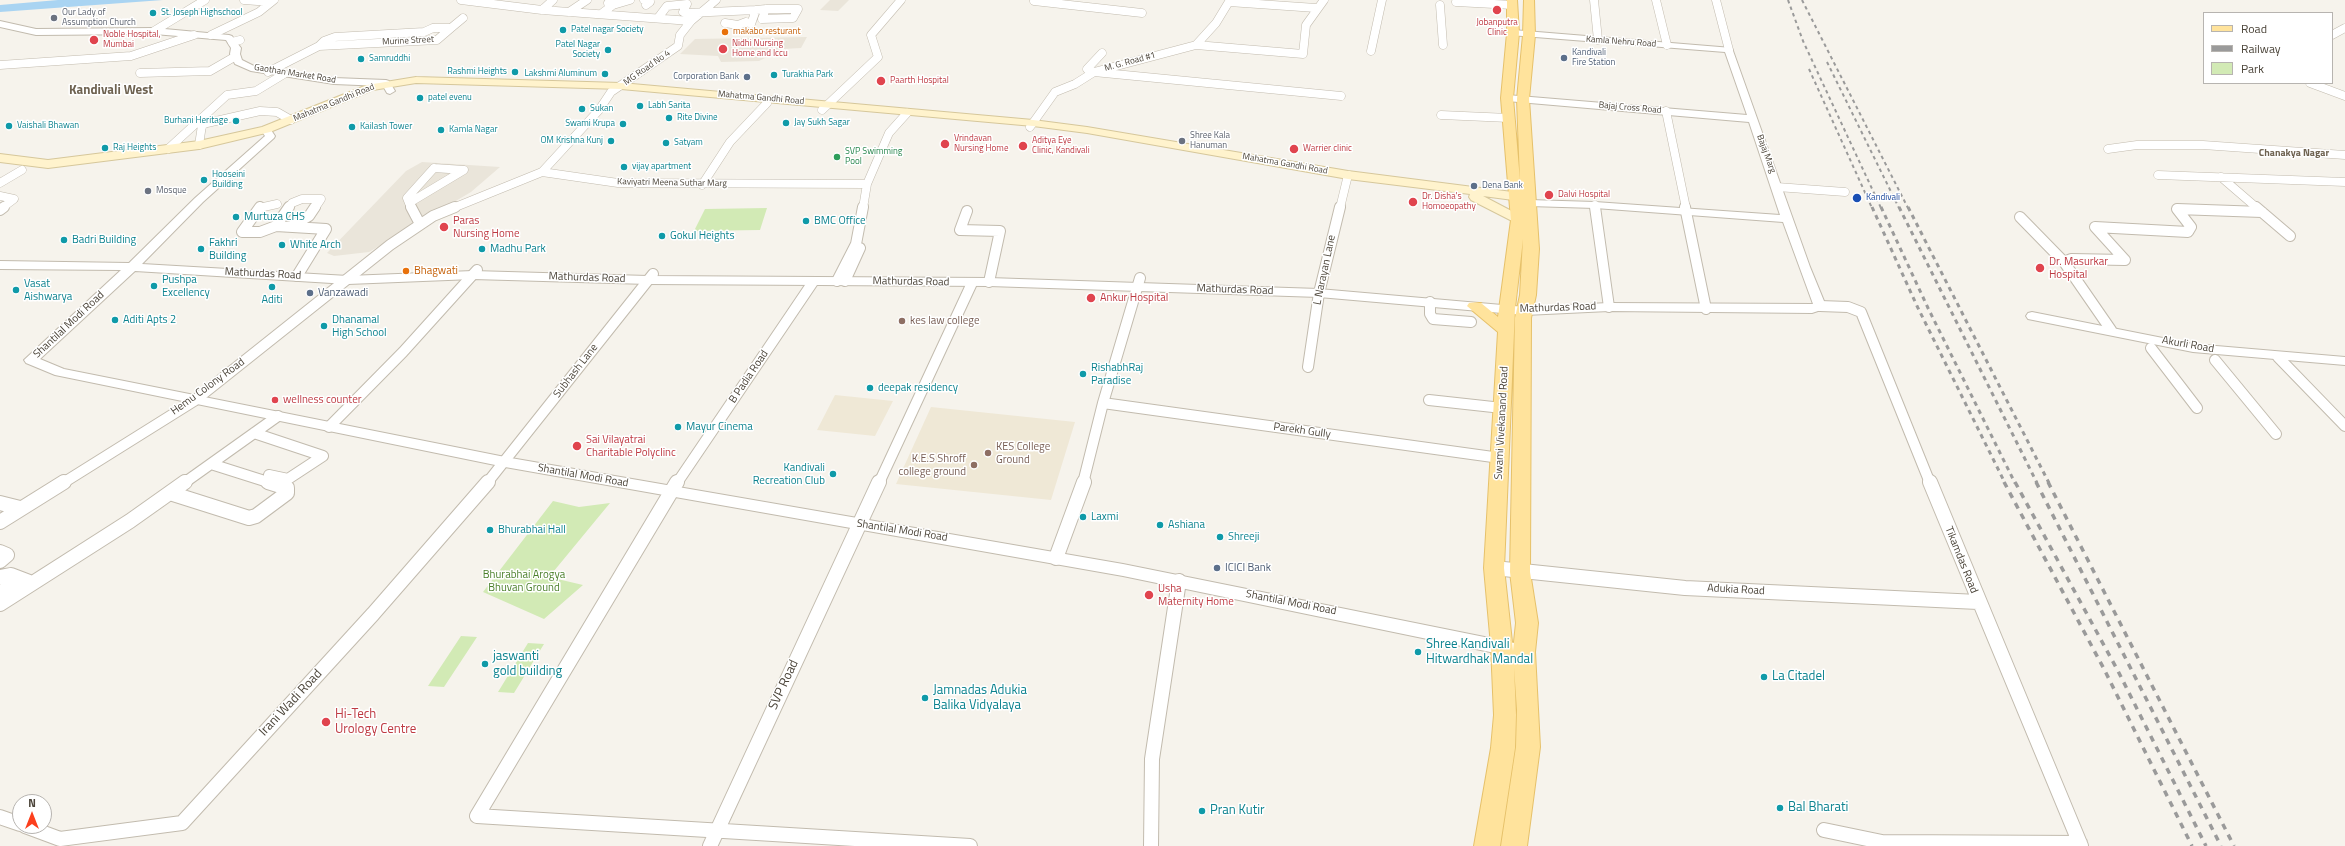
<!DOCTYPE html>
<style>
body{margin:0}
#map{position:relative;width:2345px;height:846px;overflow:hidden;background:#f6f3ec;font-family:"Titillium Web",sans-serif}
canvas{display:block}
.legend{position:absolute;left:2203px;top:12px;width:130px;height:72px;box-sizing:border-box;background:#fff;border:1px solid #b7b4b0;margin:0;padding:5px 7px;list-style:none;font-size:12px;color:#4b4439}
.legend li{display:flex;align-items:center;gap:8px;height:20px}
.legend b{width:20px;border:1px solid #b7b4b0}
.north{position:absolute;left:12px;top:794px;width:40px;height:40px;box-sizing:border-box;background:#fff;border:1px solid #b7b4b0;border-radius:50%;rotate:0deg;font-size:11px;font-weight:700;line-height:16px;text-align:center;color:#4b4439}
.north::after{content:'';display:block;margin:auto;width:14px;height:18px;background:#fc3f1d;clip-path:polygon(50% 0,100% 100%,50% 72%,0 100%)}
</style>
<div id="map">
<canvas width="2345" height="846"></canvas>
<ul class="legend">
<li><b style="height:5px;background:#ffe39c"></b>Road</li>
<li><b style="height:5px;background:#9a9a9a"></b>Railway</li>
<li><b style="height:11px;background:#d2eab5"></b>Park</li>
</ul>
<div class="north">N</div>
</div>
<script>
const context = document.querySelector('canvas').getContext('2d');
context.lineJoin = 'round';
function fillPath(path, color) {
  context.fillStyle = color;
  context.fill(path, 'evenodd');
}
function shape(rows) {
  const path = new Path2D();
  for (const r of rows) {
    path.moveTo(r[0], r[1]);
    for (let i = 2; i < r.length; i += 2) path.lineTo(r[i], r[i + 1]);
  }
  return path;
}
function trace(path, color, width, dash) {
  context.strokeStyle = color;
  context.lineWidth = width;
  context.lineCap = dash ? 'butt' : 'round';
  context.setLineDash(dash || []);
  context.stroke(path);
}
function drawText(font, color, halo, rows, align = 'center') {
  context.font = font + ' "Titillium Web",sans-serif';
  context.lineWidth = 3;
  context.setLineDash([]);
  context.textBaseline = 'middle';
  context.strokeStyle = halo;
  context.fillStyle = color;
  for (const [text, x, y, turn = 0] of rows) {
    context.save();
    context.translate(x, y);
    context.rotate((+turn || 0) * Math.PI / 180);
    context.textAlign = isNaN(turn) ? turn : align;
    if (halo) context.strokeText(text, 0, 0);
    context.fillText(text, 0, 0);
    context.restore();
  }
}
fillPath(shape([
 [830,0,849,0,838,11,820,10],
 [807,37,801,48,783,49,759,61,721,62,718,56,680,54,695,39],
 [422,162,500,167,471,192,369,252,334,256,327,253,406,171]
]), '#eae5da');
fillPath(shape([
 [835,395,893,401,875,436,817,430],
 [931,407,1075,422,1051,500,896,484]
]), '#efe8d6');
fillPath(shape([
 [767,208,760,230,694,231,705,209],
 [553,501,579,507,610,503,549,577,583,585,544,619,483,592],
 [461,636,477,637,444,687,428,686],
 [528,643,544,644,514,693,498,692]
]), '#d2eab5');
fillPath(shape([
 [58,0,163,0,0,12,0,5]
]), '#a9d4f2');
const minorFar2 = shape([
 [244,0,271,2],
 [461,0,542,10,691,21],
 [644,0,650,2,646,5],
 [1594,0,1598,40],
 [1656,0,1667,45],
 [1716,0,1729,50],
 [1034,1,1142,13],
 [1229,2,1316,8],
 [1456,2,1513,5],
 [613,5,630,0],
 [1440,5,1443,45],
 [766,9,798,9,793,18,762,19,766,9],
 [542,10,553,0],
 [756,10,766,9],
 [569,12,587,0],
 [601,14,613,5,608,3,612,0],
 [658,18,667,6,687,4,683,12,687,13,756,10,751,24],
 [725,23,738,25,746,22],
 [433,28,451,28,437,40,319,46,324,41,335,37,424,32,433,28],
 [451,28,463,18],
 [154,31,205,0],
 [211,35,259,12,274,0],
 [2332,35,2345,28],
 [232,42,240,40],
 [1196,45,1303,54,1306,25,1324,0],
 [1371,51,1382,0],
 [1102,53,1087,69,1094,72,1341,96],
 [0,65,131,56,194,35],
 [268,72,319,46],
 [140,73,210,71,236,56],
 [2310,83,2345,96],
 [822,110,878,57,871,35,901,0],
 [1666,111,1686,208],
 [1441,115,1509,118],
 [1030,127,1055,92,1075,84,1094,72,1196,45,1216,23,1230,0],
 [199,145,202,125,207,123,260,111,277,112,291,120],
 [168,149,227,95,256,91,284,74],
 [2108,149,2137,145,2203,145,2345,155],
 [434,168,464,170,409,203,407,198,434,168],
 [542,172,618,183,867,184],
 [2158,175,2345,182],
 [2221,177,2257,208],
 [0,183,22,170],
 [702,185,730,142,767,103],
 [1777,187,1845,192],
 [0,196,14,199,2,208],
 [409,203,412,208],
 [1595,205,1595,208],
 [259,208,277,204],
 [288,208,292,203,302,199,321,199,315,208],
 [453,208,542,172,599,110,611,92,678,46,680,35,691,21,716,0],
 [863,208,867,184,889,133,907,113],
 [1340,208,1348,175]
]);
const minorFar1 = shape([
 [260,207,242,232,260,232,276,226],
 [289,207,276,226,326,229,297,276],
 [411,207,420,224],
 [1595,207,1609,307],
 [1685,207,1706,309],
 [2256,207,2290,236],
 [0,210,4,207],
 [967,211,960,230,1000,231,989,282],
 [2020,217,2064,262],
 [292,226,309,216,315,207],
 [2125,260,2095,227,2188,232,2191,227,2177,209,2262,212],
 [837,281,856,244,863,207],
 [845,281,860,248],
 [1430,302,1430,314,1433,319,1471,322],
 [1820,306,1848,307,1861,312,1930,483],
 [2111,330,2064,262,2071,259,2125,260],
 [2151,348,2197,408],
 [2278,357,2345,426],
 [2215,360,2276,434],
 [1308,367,1319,293,1340,207],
 [1429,400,1502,408],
 [1103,403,1500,458],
 [329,427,403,352,477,270],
 [254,433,323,456,288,479,269,475],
 [211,464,271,483],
 [63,483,194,401,390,245,433,216,455,207],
 [184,483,278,416],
 [487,483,653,274],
 [677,483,813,282],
 [879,483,972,283],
 [1083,483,1103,403,1140,278]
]);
const minor = shape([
 [677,482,477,816,970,846],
 [1930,482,2081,846],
 [170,493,249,518,256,516,287,493,287,488,268,482],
 [0,503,20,508],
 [0,522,64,482],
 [0,552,7,555,0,561],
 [1056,558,1084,482],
 [1494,568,1685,588,1978,602],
 [0,577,11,575,32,583],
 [0,593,20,579],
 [0,604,130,521,185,482],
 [0,817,20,824],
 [25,826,60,839,182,823,373,614,488,482],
 [1824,830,1882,842,2080,843],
 [710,846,879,482],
 [1151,846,1152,759,1179,581]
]);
const tertiary = shape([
 [0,21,36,29,154,28,229,35,232,36,241,48,240,54,242,60,256,67,334,78,386,80,389,81,395,91,390,94,387,93,383,86,334,84,251,71,235,64,230,54,231,48,226,40,154,34,36,35,0,27,0,21],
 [1513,30,1732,48,1810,267,1826,306,1824,309,1812,313,1609,311,1525,315,1319,297,989,286,648,284,473,279,348,284,135,271,40,359,64,369,505,457,1123,564,1524,645,1530,647,1533,652,1530,657,1524,659,1123,576,505,467,55,375,26,363,24,360,121,270,0,269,0,261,129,263,195,198,265,136,261,130,266,127,271,130,275,136,274,138,203,202,142,264,348,276,473,271,648,276,989,278,1319,289,1525,307,1609,303,1813,304,1783,222,1595,208,1529,206,1523,203,1529,200,1595,202,1780,215,1749,122,1507,101,1502,98,1507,95,1747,115,1725,52,1510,35,1510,31,1513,30],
 [2032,312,2193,344,2345,357,2345,365,2193,352,2028,319,2026,316,2028,313,2032,312]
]);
const secondary = shape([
 [416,77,621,83,1033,120,1087,127,1348,171,1528,194,1534,198,1528,202,1483,196,1523,217,1524,220,1518,224,1471,200,1469,197,1470,194,1348,179,1087,133,1033,126,621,89,416,83,373,90,270,132,199,149,48,168,0,162,0,154,48,160,199,141,262,127,367,85,416,77]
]);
const primary = shape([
 [1507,0,1517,0,1519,33,1513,98,1520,181,1517,99,1523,35,1524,0,1534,0,1535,35,1529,99,1539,249,1536,295,1531,318,1530,572,1538,623,1535,652,1540,747,1527,846,1501,846,1516,747,1517,710,1514,667,1516,715,1515,748,1500,846,1474,846,1491,748,1494,715,1491,646,1484,568,1498,332,1467,306,1469,303,1481,303,1498,317,1511,220,1501,98,1507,33,1507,0],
 [1523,239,1520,295,1515,318,1510,572,1516,623,1513,651,1504,568,1515,308,1523,239]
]);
trace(minorFar2, '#c2bbae', 9);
trace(minorFar1, '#c2bbae', 12);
trace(minor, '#c2bbae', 16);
trace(tertiary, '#c2bbae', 2);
trace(secondary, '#d6c79b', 2);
trace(primary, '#e6c16a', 2);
trace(minorFar2, '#fff', 8);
trace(minorFar1, '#fff', 10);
trace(minor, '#fff', 14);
fillPath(tertiary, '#fff');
fillPath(secondary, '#fff3cd');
fillPath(primary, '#ffe39c');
trace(shape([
 [1788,0,1803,41,1881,208],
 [1802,0,1908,208],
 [1827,62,1899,208],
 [1809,69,1872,208]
]), '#9a9a9a', 2, [3.5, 3.5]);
trace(shape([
 [1872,207,1917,306,2005,483],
 [1881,207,1928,308,2015,483],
 [1899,207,2037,483],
 [1908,207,2049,483]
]), '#9a9a9a', 3, [4.5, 4.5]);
trace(shape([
 [2004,482,2104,669,2192,846],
 [2015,482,2118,671,2206,846],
 [2036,482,2221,846],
 [2048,482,2234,846]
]), '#9a9a9a', 3.5, [6, 6]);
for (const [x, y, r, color] of [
 [1497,10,5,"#e0444e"],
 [153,13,4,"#0f9aa8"],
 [54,18,4,"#6b7280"],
 [563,30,4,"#0f9aa8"],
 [725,32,4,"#e8710a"],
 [94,40,5,"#e0444e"],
 [723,49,5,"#e0444e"],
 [608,50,4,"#0f9aa8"],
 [1564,58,4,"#5c6f8a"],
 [361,59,4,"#0f9aa8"],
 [515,72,4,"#0f9aa8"],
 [605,74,4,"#0f9aa8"],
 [774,75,4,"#0f9aa8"],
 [747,77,4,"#5c6f8a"],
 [881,81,5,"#e0444e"],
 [420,98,4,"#0f9aa8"],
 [640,106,4,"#0f9aa8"],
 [582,109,4,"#0f9aa8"],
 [669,118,4,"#0f9aa8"],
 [236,121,4,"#0f9aa8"],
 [786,123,4,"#0f9aa8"],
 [623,124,4,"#0f9aa8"],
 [9,126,4,"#0f9aa8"],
 [352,127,4,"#0f9aa8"],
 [441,130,4,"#0f9aa8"],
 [611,141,4,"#0f9aa8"],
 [1182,141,4,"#6b7280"],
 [666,143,4,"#0f9aa8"],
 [945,144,5,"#e0444e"],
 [1023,146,5,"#e0444e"],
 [105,148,4,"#0f9aa8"],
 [1294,149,5,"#e0444e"],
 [837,157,4,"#2e9e5b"],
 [624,167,4,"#0f9aa8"],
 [204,180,4,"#0f9aa8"],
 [1474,186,4,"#5c6f8a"],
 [148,191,4,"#6b7280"],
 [1549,195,5,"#e0444e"],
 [1857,198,5,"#1a4fb4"],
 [1413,202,5,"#e0444e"],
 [236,217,4,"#0f9aa8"],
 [806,221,4,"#0f9aa8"],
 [444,227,5,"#e0444e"],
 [662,236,4,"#0f9aa8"],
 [64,240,4,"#0f9aa8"],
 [282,245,4,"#0f9aa8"],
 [201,249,4,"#0f9aa8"],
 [482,249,4,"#0f9aa8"],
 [2040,268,5,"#e0444e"],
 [406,271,4,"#e8710a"],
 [154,286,4,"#0f9aa8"],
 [272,287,4,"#0f9aa8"],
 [16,290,4,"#0f9aa8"],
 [310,293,4,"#5c6f8a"],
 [1091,298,5,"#e0444e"],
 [115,320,4,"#0f9aa8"],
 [902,321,4,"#8d6e63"],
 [324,326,4,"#0f9aa8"],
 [1083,374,4,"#0f9aa8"],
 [870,388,4,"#0f9aa8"],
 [275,400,4,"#e0444e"],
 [678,427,4,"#0f9aa8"],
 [577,446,5,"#e0444e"],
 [988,453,4,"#8d6e63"],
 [974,465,4,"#8d6e63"],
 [833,474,4,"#0f9aa8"],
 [1083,517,4,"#0f9aa8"],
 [1160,525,4,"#0f9aa8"],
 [490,530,4,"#0f9aa8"],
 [1220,537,4,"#0f9aa8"],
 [1217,568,4,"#5c6f8a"],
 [1149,595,5,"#e0444e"],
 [1418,652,4,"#0f9aa8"],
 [485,664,4,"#0f9aa8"],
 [1764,677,4,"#0f9aa8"],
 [925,698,4,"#0f9aa8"],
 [326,722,5,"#e0444e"],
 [1780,808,4,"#0f9aa8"],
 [1202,811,4,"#0f9aa8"]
]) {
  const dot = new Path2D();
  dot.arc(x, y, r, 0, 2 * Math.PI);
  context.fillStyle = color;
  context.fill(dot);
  trace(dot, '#fff', 1.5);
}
drawText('9px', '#5b616d', '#fff', [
 ["Our Lady of",62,13],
 ["Assumption Church",62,23],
 ["Shree Kala",1190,136],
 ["Hanuman",1190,146],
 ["Mosque",156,191]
], 'left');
drawText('9px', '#0d838f', '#fff', [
 ["St. Joseph Highschool",161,13],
 ["Patel nagar Society",571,30],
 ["Patel Nagar",600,45,"right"],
 ["Society",600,55,"right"],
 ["Samruddhi",369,59],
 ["Rashmi Heights",507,72,"right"],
 ["Lakshmi Aluminum",597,74,"right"],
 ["Turakhia Park",782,75],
 ["patel evenu",428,98],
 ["Labh Sarita",648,106],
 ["Sukan",590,109],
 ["Rite Divine",677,118],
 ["Burhani Heritage",228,121,"right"],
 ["Jay Sukh Sagar",794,123],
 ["Swami Krupa",615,124,"right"],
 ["Vaishali Bhawan",17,126],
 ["Kailash Tower",360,127],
 ["Kamla Nagar",449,130],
 ["OM Krishna Kunj",603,141,"right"],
 ["Satyam",674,143],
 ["Raj Heights",113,148],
 ["vijay apartment",632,167],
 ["Hooseini",212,175],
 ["Building",212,185]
], 'left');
drawText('9px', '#be3a42', '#fff', [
 ["Jobanputra",1497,23,"center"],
 ["Clinic",1497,33,"center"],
 ["Noble Hospital,",103,35],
 ["Mumbai",103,45],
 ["Nidhi Nursing",732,44],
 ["Home and Iccu",732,54],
 ["Paarth Hospital",890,81],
 ["Vrindavan",954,139],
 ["Nursing Home",954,149],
 ["Aditya Eye",1032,141],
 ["Clinic, Kandivali",1032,151],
 ["Warrier clinic",1303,149],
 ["Dalvi Hospital",1558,195],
 ["Dr. Disha's",1422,197],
 ["Homoeopathy",1422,207]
], 'left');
drawText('9px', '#c56008', '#fff', [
 ["makabo resturant",733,32]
], 'left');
drawText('9px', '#4b4439', '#fff', [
 ["Murine Street",408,41,-3],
 ["Kamla Nehru Road",1621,42,4],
 ["M. G. Road #1",1130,62,-15],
 ["MG Road No 4",647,68,-35],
 ["Gaothan Market Road",295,74,9],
 ["Mahatma Gandhi Road",761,98,5],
 ["Mahatma Gandhi Road",334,103,-22],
 ["Bajaj Cross Road",1630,108,5],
 ["Bajaj Marg",1766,154,70],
 ["Mahatma Gandhi Road",1285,164,10],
 ["Kaviyatri Meena Suthar Marg",672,183,1]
]);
drawText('9px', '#4e5e75', '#fff', [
 ["Kandivali",1572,53],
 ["Fire Station",1572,63],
 ["Corporation Bank",739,77,"right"],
 ["Dena Bank",1482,186]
], 'left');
drawText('9px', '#27864d', '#fff', [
 ["SVP Swimming",845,152],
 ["Pool",845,162]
], 'left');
drawText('9px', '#164399', '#fff', [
 ["Kandivali",1866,198]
], 'left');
drawText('bold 10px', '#6e6250', '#fff', [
 ["Chanakya Nagar",2294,154]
]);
drawText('11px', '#0d838f', '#fff', [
 ["Murtuza CHS",244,217],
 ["BMC Office",814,221],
 ["Gokul Heights",670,236],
 ["Badri Building",72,240],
 ["Fakhri",209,243],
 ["Building",209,256],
 ["White Arch",290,245],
 ["Madhu Park",490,249],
 ["Pushpa",162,280],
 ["Excellency",162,293],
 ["Vasat",24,284],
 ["Aishwarya",24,297],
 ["Aditi",272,300,"center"],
 ["Aditi Apts 2",123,320],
 ["Dhanamal",332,320],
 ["High School",332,333],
 ["RishabhRaj",1091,368],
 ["Paradise",1091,381],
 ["deepak residency",878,388],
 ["Mayur Cinema",686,427],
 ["Kandivali",825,468,"right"],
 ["Recreation Club",825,481,"right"],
 ["Laxmi",1091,517],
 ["Ashiana",1168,525],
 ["Bhurabhai Hall",498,530],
 ["Shreeji",1228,537]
], 'left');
drawText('11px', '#be3a42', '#fff', [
 ["Paras",453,221],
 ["Nursing Home",453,234],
 ["Dr. Masurkar",2049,262],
 ["Hospital",2049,275],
 ["Ankur Hospital",1100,298],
 ["wellness counter",283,400],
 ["Sai Vilayatrai",586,440],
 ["Charitable Polyclinc",586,453],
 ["Usha",1158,589],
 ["Maternity Home",1158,602]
], 'left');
drawText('11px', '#4b4439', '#fff', [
 ["L Narayan Lane",1325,270,-78],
 ["Mathurdas Road",263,274,3],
 ["Mathurdas Road",587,278,2],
 ["Mathurdas Road",911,282,1],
 ["Mathurdas Road",1235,290,2],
 ["Mathurdas Road",1558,308,-2],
 ["Shantilal Modi Road",69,325,-43],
 ["Akurli Road",2188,345,10],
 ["Subhash Lane",576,371,-52],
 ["B Padia Road",749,377,-56],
 ["Hemu Colony Road",208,387,-36],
 ["Swami Vivekanand Road",1502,423,-87],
 ["Parekh Gully",1302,431,8],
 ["Shantilal Modi Road",583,476,10],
 ["Shantilal Modi Road",902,531,9],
 ["Tikamdas Road",1961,560,68],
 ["Adukia Road",1736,590,3],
 ["Shantilal Modi Road",1291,603,11]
]);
drawText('11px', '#c56008', '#fff', [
 ["Bhagwati",414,271]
], 'left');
drawText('11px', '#4e5e75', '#fff', [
 ["Vanzawadi",318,293],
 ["ICICI Bank",1225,568]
], 'left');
drawText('11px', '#785e54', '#fff', [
 ["kes law college",910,321],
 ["KES College",996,447],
 ["Ground",996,460],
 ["K.E.S Shroff",966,459,"right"],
 ["college ground",966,472,"right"]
], 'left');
drawText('11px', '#4a7f2a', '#fff', [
 ["Bhurabhai Arogya",524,575],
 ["Bhuvan Ground",524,588]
]);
drawText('bold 13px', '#6e6250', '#fff', [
 ["Kandivali West",111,91]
]);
drawText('13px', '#0d838f', '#fff', [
 ["Shree Kandivali",1426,645],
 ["Hitwardhak Mandal",1426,660],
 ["jaswanti",493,657],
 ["gold building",493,672],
 ["La Citadel",1772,677],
 ["Jamnadas Adukia",933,691],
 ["Balika Vidyalaya",933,706],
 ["Bal Bharati",1788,808],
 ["Pran Kutir",1210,811]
], 'left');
drawText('13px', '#4b4439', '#fff', [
 ["SVP Road",784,685,-65],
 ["Irani Wadi Road",291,703,-47]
]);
drawText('13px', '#be3a42', '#fff', [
 ["Hi-Tech",335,715],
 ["Urology Centre",335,730]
], 'left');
</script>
